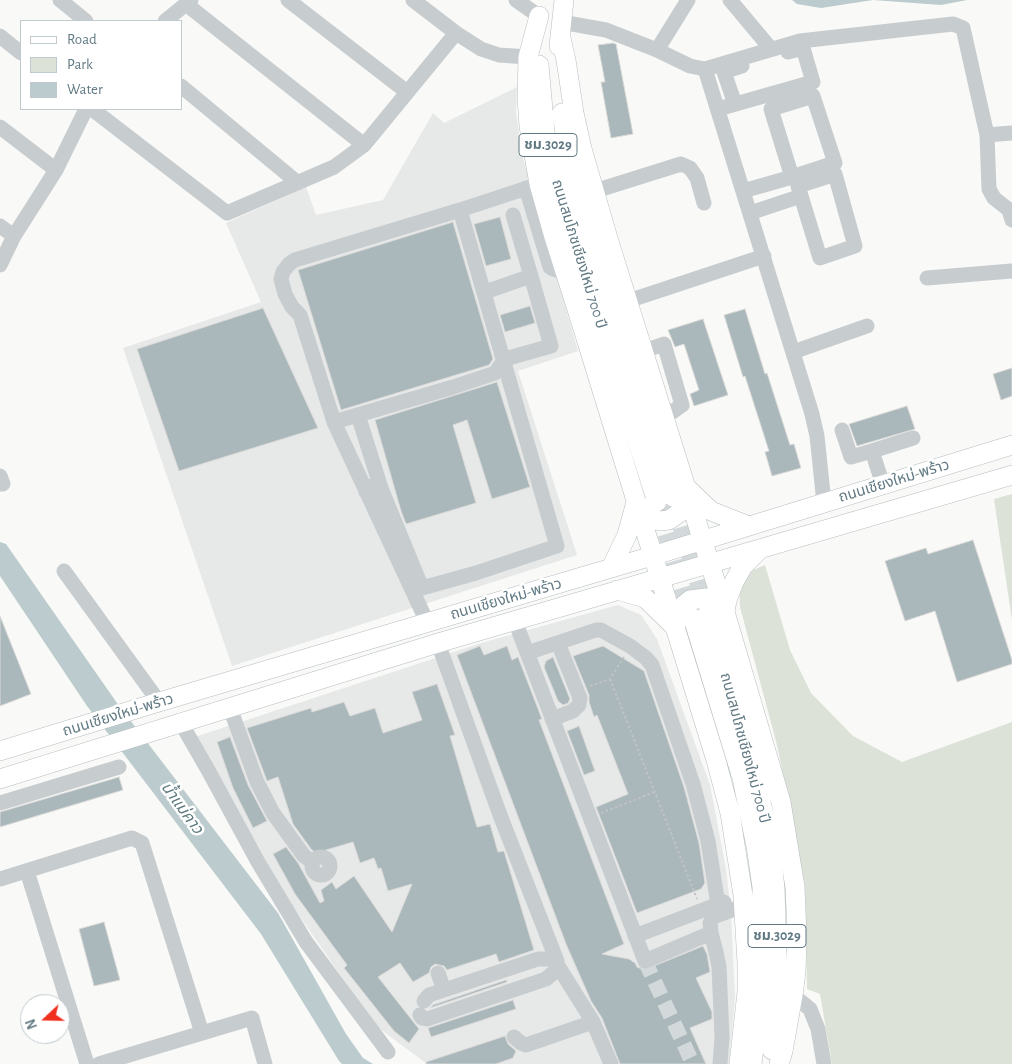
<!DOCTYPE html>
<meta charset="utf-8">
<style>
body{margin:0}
#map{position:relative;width:1012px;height:1064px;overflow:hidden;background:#f9f9f7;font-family:"Alegreya Sans",sans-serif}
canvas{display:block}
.legend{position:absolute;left:20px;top:20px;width:162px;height:90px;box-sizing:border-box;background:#fff;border:1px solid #c0cace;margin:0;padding:6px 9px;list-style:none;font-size:15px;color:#627a84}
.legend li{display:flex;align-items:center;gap:10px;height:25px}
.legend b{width:25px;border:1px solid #c0cace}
.north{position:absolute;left:20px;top:994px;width:50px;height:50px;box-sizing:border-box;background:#fff;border:1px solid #c0cace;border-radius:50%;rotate:249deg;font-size:14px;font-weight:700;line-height:20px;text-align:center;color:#627a84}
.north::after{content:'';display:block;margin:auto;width:18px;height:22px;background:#f12f1f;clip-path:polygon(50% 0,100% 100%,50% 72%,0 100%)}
</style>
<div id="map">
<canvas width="1012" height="1064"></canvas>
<ul class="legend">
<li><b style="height:6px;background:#fff"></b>Road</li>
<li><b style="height:14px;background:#dce2d7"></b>Park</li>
<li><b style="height:14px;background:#bcccce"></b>Water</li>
</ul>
<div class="north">N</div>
</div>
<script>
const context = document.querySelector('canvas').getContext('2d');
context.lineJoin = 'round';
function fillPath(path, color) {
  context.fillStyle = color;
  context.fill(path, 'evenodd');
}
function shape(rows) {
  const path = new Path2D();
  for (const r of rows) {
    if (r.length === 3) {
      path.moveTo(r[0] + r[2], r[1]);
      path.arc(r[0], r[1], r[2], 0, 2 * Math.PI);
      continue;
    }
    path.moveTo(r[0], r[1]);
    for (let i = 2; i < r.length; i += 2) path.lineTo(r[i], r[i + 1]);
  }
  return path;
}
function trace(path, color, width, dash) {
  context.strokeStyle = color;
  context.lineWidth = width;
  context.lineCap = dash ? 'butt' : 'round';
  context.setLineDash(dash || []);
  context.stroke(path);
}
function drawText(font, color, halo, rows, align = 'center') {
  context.font = font + ' "Alegreya Sans","Noto Sans Thai",sans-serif';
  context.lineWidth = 5;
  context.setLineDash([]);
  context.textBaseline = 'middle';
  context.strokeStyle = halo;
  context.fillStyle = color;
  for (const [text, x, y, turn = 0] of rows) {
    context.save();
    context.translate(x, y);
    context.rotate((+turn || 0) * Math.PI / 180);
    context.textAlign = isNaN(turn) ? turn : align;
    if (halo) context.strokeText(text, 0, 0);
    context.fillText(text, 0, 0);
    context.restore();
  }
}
fillPath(shape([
 [517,87,516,113,523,158,578,351,518,371,577,555,232,666,123,348,261,302,226,223,306,187,316,215,383,200,433,113,444,123],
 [618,605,641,615,657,639,710,785,726,869,731,913,735,997,729,1064,427,1064,376,1026,282,891,195,737,481,643]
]), '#e7e9e8');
fillPath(shape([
 [1012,494,1012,620,994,499],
 [765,565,790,650,811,693,853,736,902,762,1012,722,1012,1064,832,1064,820,994,807,989,805,885,777,745,740,607,739,587,746,573]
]), '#dce2d7');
fillPath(shape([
 [792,0,967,0,941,5,873,0,821,8,797,4],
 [0,542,6,544,117,703,278,913,346,1034,363,1058,373,1064,342,1064,339,1061,261,934,87,706,0,576]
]), '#bcccce');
const building = shape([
 [613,43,616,44,633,134,611,138,601,82,605,82,598,45,613,43],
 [500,217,511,259,486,266,474,224,500,217],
 [453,222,493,359,489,365,341,410,298,270,453,222],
 [530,306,535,323,505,332,500,315,530,306],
 [263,308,318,428,179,471,137,349,263,308],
 [745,309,765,374,767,373,790,445,794,444,801,468,772,476,765,452,769,451,745,376,743,377,724,315,745,309],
 [703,319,728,395,694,406,690,394,699,390,684,344,675,347,668,330,703,319],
 [1012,368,1012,396,1001,400,993,374,1012,368],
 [497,382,530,487,492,499,467,420,453,425,476,503,406,524,401,511,375,420,497,382],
 [907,406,915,429,857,446,849,424,907,406],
 [973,540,1012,660,1012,664,957,682,935,611,905,621,885,561,926,548,928,554,973,540],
 [0,616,31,694,0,706,0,616],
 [480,646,484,655,507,646,512,660,518,657,542,719,539,720,624,944,602,954,629,959,635,963,637,967,644,970,703,946,707,954,710,972,696,978,712,1012,712,1019,690,1028,706,1064,620,1064,602,1018,591,1001,566,944,457,655,480,646],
 [603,646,644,671,684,787,699,843,705,883,701,889,637,913,596,807,628,794,597,715,594,717,589,702,589,695,573,656,603,646],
 [553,657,570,699,568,703,563,705,558,701,544,667,546,661,553,657],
 [437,684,455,735,450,736,477,827,490,824,498,852,504,851,534,950,499,962,496,954,447,970,444,966,435,964,431,967,429,973,413,982,400,963,378,977,419,1029,409,1043,394,1031,344,968,347,965,295,894,273,854,286,847,298,863,320,903,324,901,321,890,332,882,336,889,354,876,392,932,412,884,388,891,381,868,378,869,374,858,360,863,353,842,316,853,311,849,293,824,278,777,267,781,247,728,311,708,312,712,344,702,350,716,375,708,383,733,422,720,412,692,437,684],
 [579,726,595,771,584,775,567,731,579,726],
 [230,737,248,785,267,821,253,828,233,788,217,742,230,737],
 [119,777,123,790,0,827,0,812,119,777],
 [104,922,120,980,94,986,79,929,104,922],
 [506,980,507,982,430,1008,433,1005,506,980],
 [513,1000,516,1009,431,1037,428,1028,513,1000],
 [505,1036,508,1044,516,1051,513,1058,496,1064,426,1064,426,1062,505,1036]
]);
fillPath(building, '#aab7bb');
trace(building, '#dbdbd9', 1);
trace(shape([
 [645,961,693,1064]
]), '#d3d9da', 15, [15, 8]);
trace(shape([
 [674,500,708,613],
 [659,507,692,617]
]), '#d3d9da', 19, [19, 9]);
const major = shape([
 [539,16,528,57,527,97,529,126,539,184,554,237,580,319,716,760,730,813,743,895,747,963,747,992,739,1064],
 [560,34,566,60,574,113,582,149,610,245,725,612,781,802,795,887,797,935,796,972,793,995,783,1051,779,1064],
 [559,46,564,0],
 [539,65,545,132,558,191,657,502],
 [562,113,568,153,578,195,673,497],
 [689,490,711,511,749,526],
 [638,504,645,515,652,519,660,521,669,520,682,511,685,504,687,489],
 [611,568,627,535,636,502],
 [617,590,645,598,673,625],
 [725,612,727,600,734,582,743,566,758,551],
 [708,613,755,774,770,844,775,888,778,982,772,1050],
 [693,618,742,778,756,846,762,887,763,981,752,1064],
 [675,628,679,611,684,605,690,600,706,598,714,601,725,612],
 [0,751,159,702,652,556,1012,445],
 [0,779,438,643,1012,475]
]);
trace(major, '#b7bec1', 20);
trace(shape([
 [610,679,697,899],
 [590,686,610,679,624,657],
 [601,813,655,792]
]), '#c0c4c5', 2, [2.5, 2.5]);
trace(shape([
 [60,0,86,21],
 [288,0,407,92],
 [413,0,456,33,481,49,499,55,528,57],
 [516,0,539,16],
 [730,0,771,49],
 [186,4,364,145],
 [165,21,191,0],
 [561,22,606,30,657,50,690,66,705,69,800,41,953,24,963,28,987,135,989,189,994,198,1009,210,1012,220],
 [0,36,21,53],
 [657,50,688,0],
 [705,69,812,414,817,436,824,503],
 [181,86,298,183],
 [735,104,724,72,742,66],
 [92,109,227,213,334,167,364,145,456,33],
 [718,109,813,82,803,48,788,52],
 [0,127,56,170],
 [987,135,1012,133],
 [526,188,550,267,553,269,565,273],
 [595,191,681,164,690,168,697,178,704,203],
 [743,191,792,177,835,163,813,96,771,109,792,177],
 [750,213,801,196,798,186,835,174,855,246,820,258,801,196],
 [513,215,531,276],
 [0,226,14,236],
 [0,265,14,236,56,170,86,109],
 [927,278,1012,271],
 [628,301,764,256],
 [644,351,664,344,682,405,665,417],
 [793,352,867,326],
 [358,415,381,488],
 [334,422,453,387,495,373,505,359,551,346,531,276,485,292],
 [842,430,851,457,872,451,883,485],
 [872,451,913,438],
 [0,476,3,484,0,484],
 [366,492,368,487,376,485,381,488,422,588,476,573,557,546,460,210],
 [64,571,159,702],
 [515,621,645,961,711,933],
 [427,622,334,422,300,315,292,307,285,294,281,279,283,272,289,264,295,260,460,210,539,184],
 [438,643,500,815,557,961],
 [527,653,596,630,601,630,630,646,646,658,652,665,693,784,708,841,718,905],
 [230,708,257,782,273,813,304,856,313,862],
 [552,719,573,711,579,705,580,698,558,643],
 [181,723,208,770,258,862,306,942,388,1052],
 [0,803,119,767],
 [321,866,9],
 [27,871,87,1064],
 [0,879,132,838,142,843,202,1033],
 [635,936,724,902],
 [558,966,593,1022,611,1064],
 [438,973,444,990],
 [793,995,810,1009,818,1029,824,1064],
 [424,1001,429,995,538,959,548,959],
 [420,1015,422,1018,427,1019,546,979,554,972],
 [514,1037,521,1043,526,1045,593,1022],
 [99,1064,252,1018,265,1064],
 [720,1064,722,1037,719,967,716,952,711,933,710,923,713,917,743,906]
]), '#c7cccf', 15);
trace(major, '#fff', 19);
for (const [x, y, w] of [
 [548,145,58],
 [777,936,58]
]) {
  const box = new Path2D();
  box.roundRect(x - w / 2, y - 11.5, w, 23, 4);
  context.fillStyle = '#fff';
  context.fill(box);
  trace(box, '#627a84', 1);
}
drawText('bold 14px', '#627a84', null, [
 ["ชม.3029",548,145],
 ["ชม.3029",777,936]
]);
drawText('15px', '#627a84', '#fff', [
 ["ถนนสมโภชเชียงใหม่ 700 ปี",579,254,73],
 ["ถนนเชียงใหม่-พร้าว",894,481,-17],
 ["ถนนเชียงใหม่-พร้าว",506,599,-16],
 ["ถนนเชียงใหม่-พร้าว",118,715,-17],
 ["ถนนสมโภชเชียงใหม่ 700 ปี",745,748,75]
]);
drawText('italic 16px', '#5d7a7e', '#fff', [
 ["น้ำแม่คาว",182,808,54]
]);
</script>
